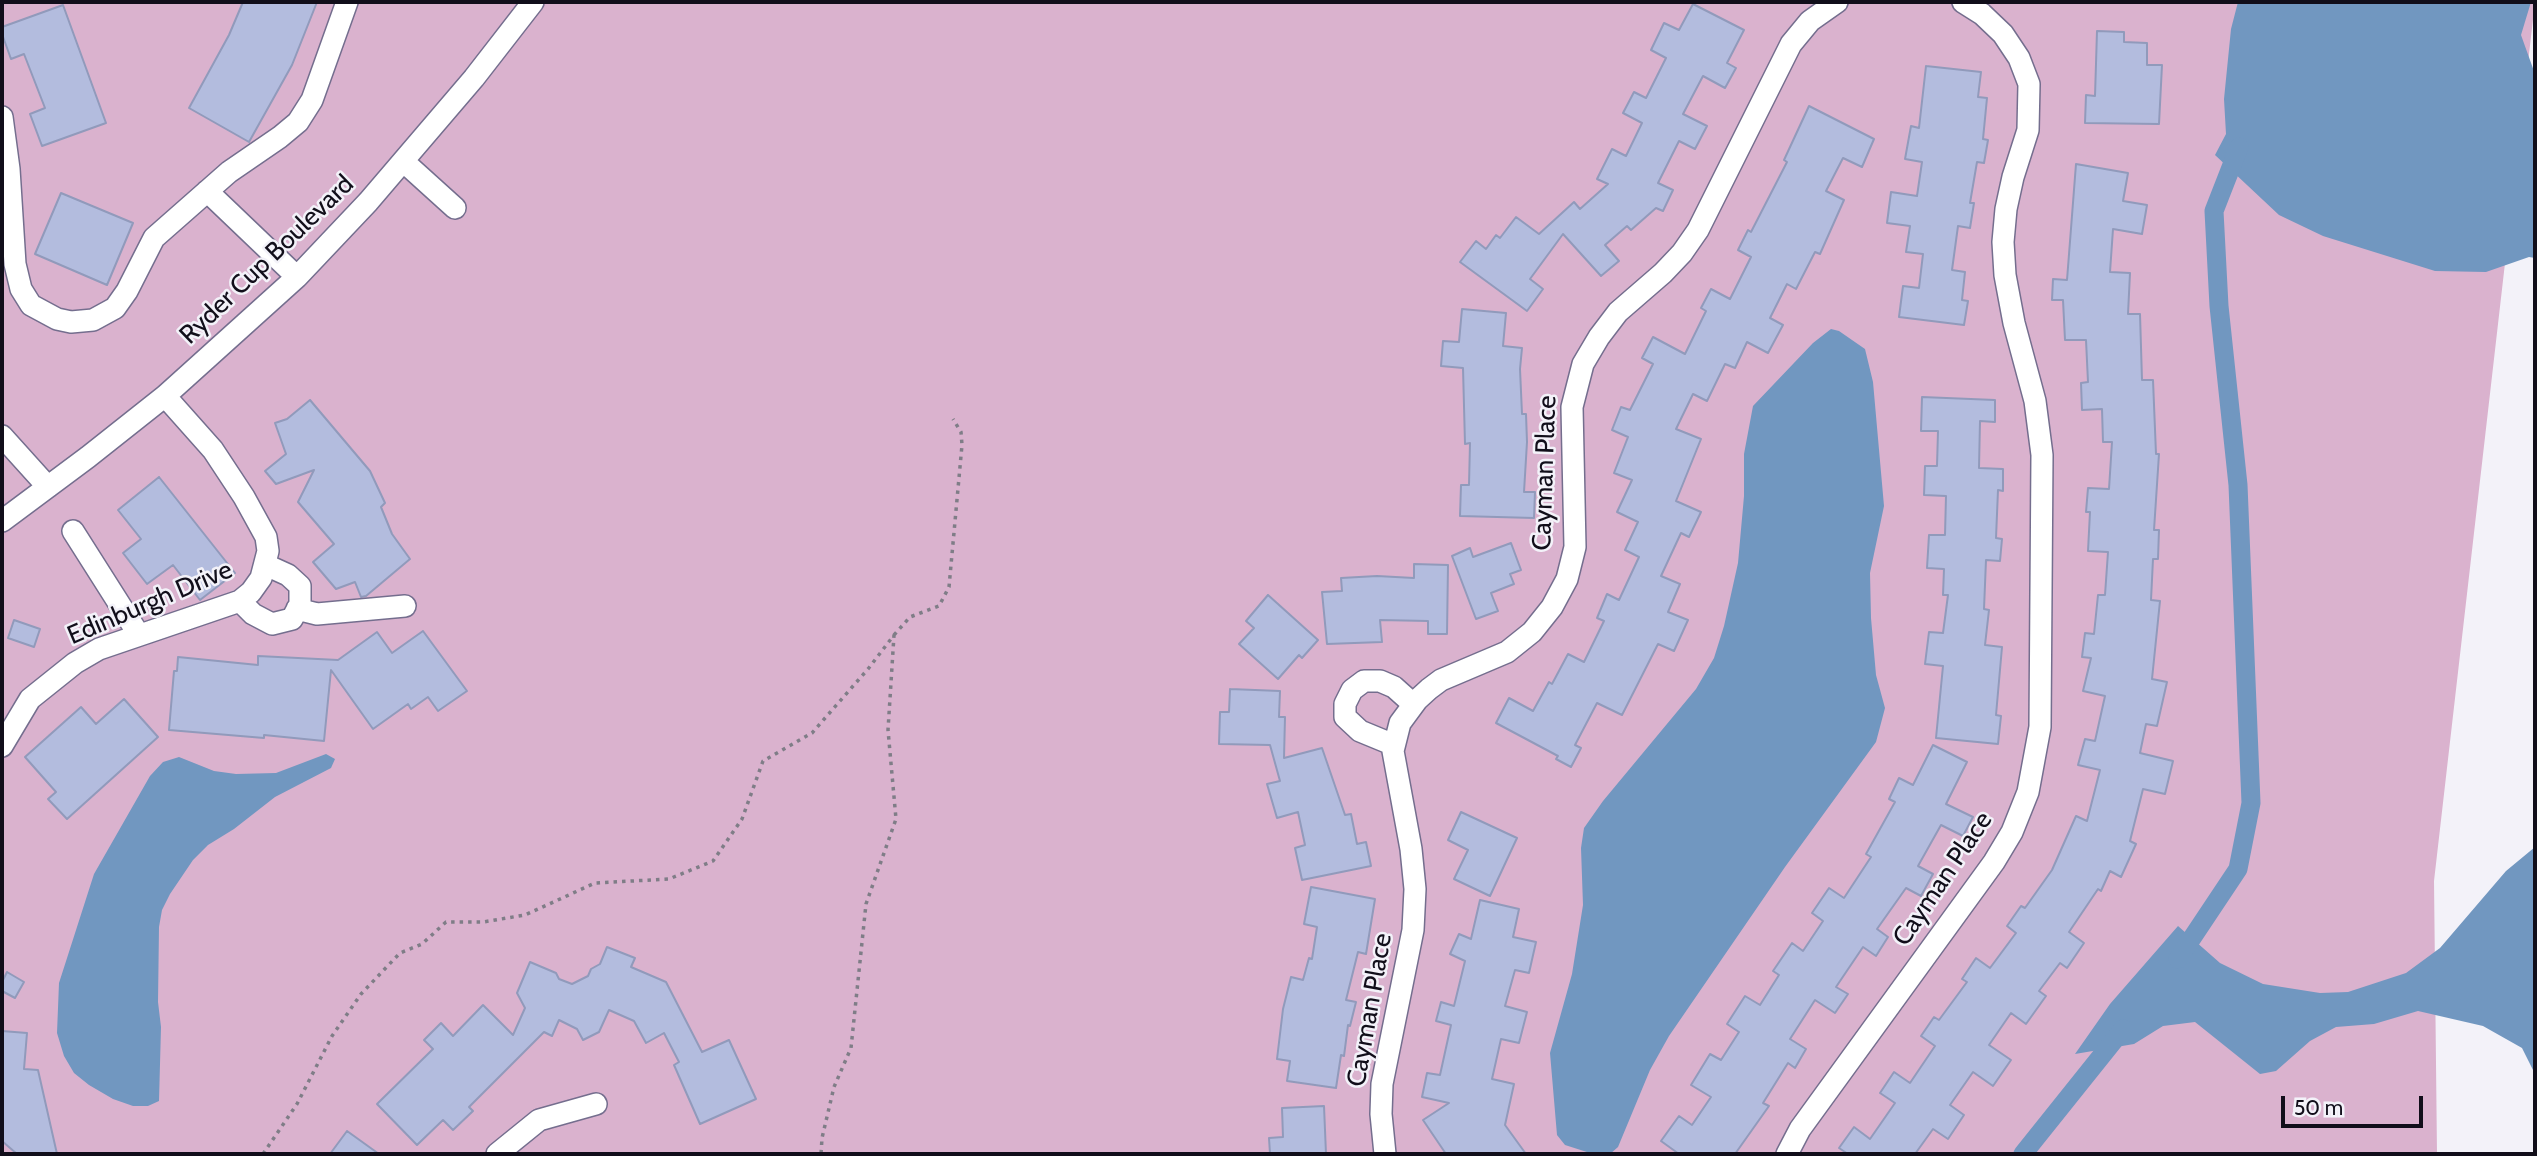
<!DOCTYPE html>
<style>
body{margin:0}
#map{position:relative;width:2537px;height:1156px;overflow:hidden;background:#f3f2f9;font-family:Cabin,sans-serif}
canvas{display:block}
.frame{position:absolute;inset:0;border:4px solid #110e1a;pointer-events:none}
.scale{position:absolute;left:2281px;top:1096px;width:142px;height:32px;box-sizing:border-box;border:4px solid #110e1a;border-top:0;padding-left:9px;font-size:21px;line-height:24px;white-space:nowrap;color:#110e1a;-webkit-text-stroke:5px #f3f2f9;paint-order:stroke}
</style>
<div id="map">
<canvas width="2537" height="1156"></canvas>
<div class="frame"></div>
<div class="scale">50 m</div>
</div>
<script>
const context = document.querySelector('canvas').getContext('2d');
context.lineJoin = 'round';
function fillPath(path, color) {
  context.fillStyle = color;
  context.fill(path, 'evenodd');
}
function shape(rows) {
  const path = new Path2D();
  for (const r of rows) {
    path.moveTo(r[0], r[1]);
    for (let i = 2; i < r.length; i += 2) path.lineTo(r[i], r[i + 1]);
  }
  return path;
}
function trace(path, color, width, dash) {
  context.strokeStyle = color;
  context.lineWidth = width;
  context.lineCap = dash ? 'butt' : 'round';
  context.setLineDash(dash || []);
  context.stroke(path);
}
function drawText(font, color, halo, rows, align = 'center') {
  context.font = font + ' Cabin,sans-serif';
  context.lineWidth = 5;
  context.setLineDash([]);
  context.textBaseline = 'middle';
  context.strokeStyle = halo;
  context.fillStyle = color;
  for (const [text, x, y, turn = 0] of rows) {
    context.save();
    context.translate(x, y);
    context.rotate((+turn || 0) * Math.PI / 180);
    context.textAlign = isNaN(turn) ? turn : align;
    if (halo) context.strokeText(text, 0, 0);
    context.fillText(text, 0, 0);
    context.restore();
  }
}
fillPath(shape([
 [2,2,2535,2,2434,881,2437,1154,2,1154]
]), '#dab2ce');
fillPath(shape([
 [2238,2,2531,2,2521,35,2535,74,2535,258,2529,257,2486,272,2435,271,2323,236,2279,215,2215,155,2226,134,2224,99,2231,29],
 [1831,329,1839,331,1865,349,1873,382,1884,506,1870,573,1871,618,1876,675,1885,708,1876,742,1785,867,1669,1036,1650,1070,1618,1147,1610,1154,1590,1153,1565,1145,1557,1135,1550,1053,1572,974,1583,905,1581,848,1584,828,1603,801,1696,689,1714,658,1724,626,1738,563,1744,496,1744,454,1753,406,1813,343],
 [326,754,335,759,331,768,275,797,234,829,208,845,193,860,170,894,162,910,159,927,158,1002,161,1027,159,1101,148,1106,133,1106,113,1099,89,1085,74,1073,64,1056,57,1033,59,983,94,874,150,776,163,762,179,757,214,771,236,774,276,773],
 [2535,847,2535,1074,2522,1048,2483,1026,2418,1011,2374,1024,2336,1027,2310,1041,2276,1071,2260,1074,2195,1022,2163,1026,2134,1044,2075,1054,2110,1004,2178,926,2220,963,2263,984,2320,993,2348,992,2406,973,2440,948,2506,871]
]), '#7197c0');
trace(shape([
 [2178,959,2238,869,2251,803,2238,485,2219,306,2214,211,2239,147],
 [2023,1154,2123,1029]
]), '#7197c0', 19);
const building = shape([
 [243,2,317,2,292,65,249,142,189,108,229,35,243,2],
 [1693,4,1744,30,1727,63,1736,68,1725,88,1703,76,1683,114,1707,126,1695,149,1679,141,1658,183,1673,190,1663,211,1656,208,1631,230,1627,226,1605,245,1619,261,1601,276,1563,234,1530,279,1543,289,1527,311,1460,262,1476,241,1486,249,1496,235,1500,238,1516,217,1539,234,1574,202,1580,209,1608,184,1597,179,1612,149,1626,156,1642,123,1623,113,1634,92,1646,98,1666,58,1651,50,1664,23,1679,30,1693,4],
 [63,5,106,123,42,146,30,114,45,108,24,54,11,59,2,34,2,27,63,5],
 [2097,31,2124,32,2124,42,2147,43,2147,65,2162,65,2159,124,2085,123,2086,95,2095,96,2097,31],
 [1926,66,1981,72,1978,97,1987,98,1983,139,1988,140,1984,163,1977,162,1970,203,1974,203,1970,228,1958,226,1952,270,1965,272,1962,300,1968,301,1964,325,1899,317,1903,286,1919,288,1923,254,1906,252,1910,226,1887,223,1891,192,1917,196,1922,162,1905,159,1911,126,1919,128,1926,66],
 [1809,106,1874,139,1862,167,1843,158,1826,191,1844,200,1820,254,1815,252,1796,289,1787,284,1770,318,1783,325,1768,353,1747,342,1735,368,1725,364,1707,401,1693,394,1676,429,1701,439,1676,501,1701,512,1689,537,1681,533,1661,576,1680,584,1668,612,1688,620,1674,651,1658,644,1622,715,1597,703,1575,745,1581,748,1571,767,1556,759,1558,756,1496,723,1509,698,1533,711,1549,682,1552,684,1568,654,1584,662,1604,621,1597,618,1607,594,1619,600,1639,557,1625,550,1638,522,1617,512,1632,480,1614,473,1628,437,1612,430,1621,407,1630,410,1653,364,1642,358,1653,337,1685,354,1706,311,1701,308,1711,289,1730,299,1751,257,1738,250,1748,230,1751,232,1787,162,1784,160,1809,106],
 [2076,164,2128,173,2123,201,2147,205,2142,234,2113,229,2110,272,2130,273,2128,314,2140,314,2142,380,2153,380,2156,454,2159,454,2154,530,2159,530,2158,559,2153,559,2151,600,2160,601,2152,679,2167,682,2157,726,2146,724,2140,753,2173,761,2165,794,2143,789,2130,841,2136,844,2121,877,2110,871,2101,891,2098,889,2069,932,2084,943,2067,968,2060,963,2039,991,2046,996,2026,1024,2011,1013,1989,1045,2011,1060,1993,1086,1973,1072,1950,1105,1964,1115,1948,1139,1933,1129,1915,1154,1848,1154,1839,1148,1854,1127,1870,1139,1895,1103,1880,1093,1894,1072,1910,1083,1935,1046,1921,1036,1934,1017,1939,1020,1967,982,1962,979,1976,958,1990,968,2016,933,2007,926,2021,906,2025,908,2052,870,2076,816,2087,821,2100,770,2078,765,2085,739,2095,741,2105,696,2083,691,2091,658,2082,657,2085,633,2094,634,2098,595,2105,595,2108,552,2088,551,2090,512,2086,512,2088,488,2109,489,2112,442,2103,442,2102,409,2082,410,2081,383,2088,382,2086,340,2065,340,2063,300,2052,300,2053,279,2067,280,2076,164],
 [61,193,133,223,107,285,35,254,61,193],
 [1462,309,1506,313,1503,346,1522,348,1520,369,1522,414,1526,414,1527,442,1524,492,1535,492,1534,518,1460,516,1461,485,1469,485,1470,443,1465,444,1463,368,1441,366,1443,341,1459,342,1462,309],
 [1922,397,1995,400,1995,422,1980,421,1979,468,2003,469,2003,491,1998,490,1996,538,2002,539,2000,561,1986,560,1984,609,1989,610,1985,645,2002,647,1996,715,2001,716,1998,744,1936,738,1943,666,1925,664,1929,632,1943,633,1948,595,1943,595,1944,569,1927,568,1929,535,1945,535,1946,496,1924,495,1925,466,1937,466,1938,431,1921,431,1922,397],
 [310,400,370,471,385,503,381,507,392,534,410,559,366,596,361,597,355,582,336,589,313,562,334,544,298,502,314,470,276,484,265,471,286,454,275,423,287,419,310,400],
 [159,477,235,573,200,600,173,565,147,584,123,553,141,539,118,510,159,477],
 [1511,543,1521,570,1510,574,1514,584,1491,593,1498,611,1476,619,1452,556,1470,548,1473,557,1511,543],
 [1414,564,1448,565,1447,634,1428,634,1428,621,1380,620,1382,642,1327,644,1322,592,1342,591,1341,578,1377,576,1414,578,1414,564],
 [1268,595,1318,640,1302,658,1299,655,1278,679,1239,644,1254,628,1246,621,1268,595],
 [14,620,40,629,34,647,8,638,14,620],
 [423,631,467,691,438,711,428,697,411,709,408,704,373,729,331,670,324,741,264,735,264,738,169,730,174,671,177,671,178,657,258,665,258,656,338,660,377,632,392,653,423,631],
 [1230,689,1280,691,1279,717,1285,717,1284,758,1322,748,1345,815,1351,814,1357,844,1366,842,1371,866,1302,880,1295,848,1305,845,1298,812,1277,818,1267,784,1280,781,1270,745,1219,744,1220,712,1229,712,1230,689],
 [124,699,158,737,67,819,48,799,56,792,25,757,81,707,96,724,124,699],
 [1933,745,1967,762,1946,804,1973,817,1963,836,1941,825,1918,866,1933,874,1921,896,1906,888,1877,929,1888,937,1876,956,1863,947,1836,987,1848,994,1835,1013,1815,1000,1790,1039,1806,1049,1795,1068,1788,1063,1763,1103,1769,1106,1735,1154,1679,1154,1661,1141,1679,1116,1692,1125,1711,1097,1691,1085,1710,1054,1721,1060,1739,1032,1727,1024,1745,996,1760,1005,1779,975,1773,971,1792,943,1803,951,1823,921,1812,913,1829,888,1844,898,1871,857,1866,854,1895,802,1889,799,1899,778,1913,785,1933,745],
 [1461,812,1517,838,1490,896,1454,879,1468,850,1448,840,1461,812],
 [1311,887,1375,899,1366,954,1358,952,1346,1000,1356,1002,1350,1026,1348,1025,1344,1056,1341,1055,1336,1088,1287,1081,1290,1061,1277,1059,1283,1009,1291,977,1303,980,1309,958,1312,959,1317,927,1304,924,1311,887],
 [1480,900,1519,909,1513,937,1536,942,1529,973,1515,970,1505,1006,1527,1012,1519,1043,1501,1039,1492,1079,1514,1084,1505,1125,1526,1154,1446,1154,1423,1120,1449,1103,1422,1097,1427,1073,1440,1075,1451,1025,1436,1021,1441,1002,1454,1006,1465,961,1450,954,1459,934,1471,939,1480,900],
 [607,947,635,958,631,967,666,982,702,1052,729,1040,756,1099,700,1124,674,1065,679,1062,664,1033,646,1043,634,1021,609,1010,599,1032,583,1040,577,1029,559,1020,552,1036,544,1032,469,1107,473,1111,453,1130,443,1120,417,1145,377,1104,433,1049,424,1040,441,1023,453,1036,483,1005,513,1035,525,1008,517,993,530,962,556,973,559,979,572,984,588,976,591,969,600,964,607,947],
 [7,972,24,982,15,998,2,991,2,982,7,972],
 [2,1031,27,1033,24,1069,38,1070,57,1154,17,1154,2,1141,2,1031],
 [1324,1106,1326,1154,1270,1154,1269,1138,1283,1137,1282,1108,1324,1106],
 [347,1131,379,1154,330,1154,347,1131]
]);
fillPath(building, '#b3bcde');
trace(building, '#919abb', 2);
const minor = shape([
 [2,117,9,169,15,264,21,289,31,305,57,319,71,322,93,320,115,308,127,291,154,238,229,172,280,137,298,122,312,100,347,2],
 [403,161,455,208],
 [207,191,297,277],
 [2,436,48,487],
 [2,521,88,457,165,396,297,277,368,202,474,78,533,2],
 [73,531,139,635],
 [240,601,253,614,272,624,292,619,300,604,300,586,288,575,266,565],
 [297,609,317,614,405,606],
 [1394,745,1360,731,1345,717,1345,704,1352,690,1364,681,1380,681,1394,687,1413,704],
 [2,746,30,699,75,663,99,649,240,601,251,592,261,578,268,551,266,537,244,497,213,450,165,396],
 [497,1154,539,1120,596,1104],
 [1385,1154,1381,1114,1382,1084,1413,930,1415,889,1411,849,1393,751,1400,723,1417,700,1429,689,1441,680,1507,652,1532,632,1552,607,1567,579,1575,547,1572,407,1583,364,1599,337,1618,312,1663,273,1682,253,1698,230,1791,44,1810,21,1837,2],
 [1787,1154,1800,1129,1994,862,2012,832,2028,792,2040,727,2042,455,2035,401,2014,323,2005,275,2003,242,2006,209,2013,177,2028,130,2029,84,2019,58,2003,34,1982,14,1963,2]
]);
trace(minor, '#746e8e', 24);
trace(shape([
 [894,635,910,617,939,606,949,587,962,445,961,432,953,419],
 [263,1154,297,1104,332,1036,361,994,400,953,422,944,446,922,483,922,525,915,595,883,669,879,713,861,742,819,763,761,812,733,868,669,894,635,888,730,896,819,866,904,851,1048,834,1087,822,1138,821,1154]
]), '#7f7d87', 3.5, [3.5, 5]);
trace(minor, '#fff', 21);
drawText('26px', '#110e1a', '#f3f2f9', [
 ["Ryder Cup Boulevard",267,260,-44],
 ["Cayman Place",1545,473,-88],
 ["Edinburgh Drive",150,603,-23],
 ["Cayman Place",1943,879,-56],
 ["Cayman Place",1370,1010,-80]
]);
</script>
